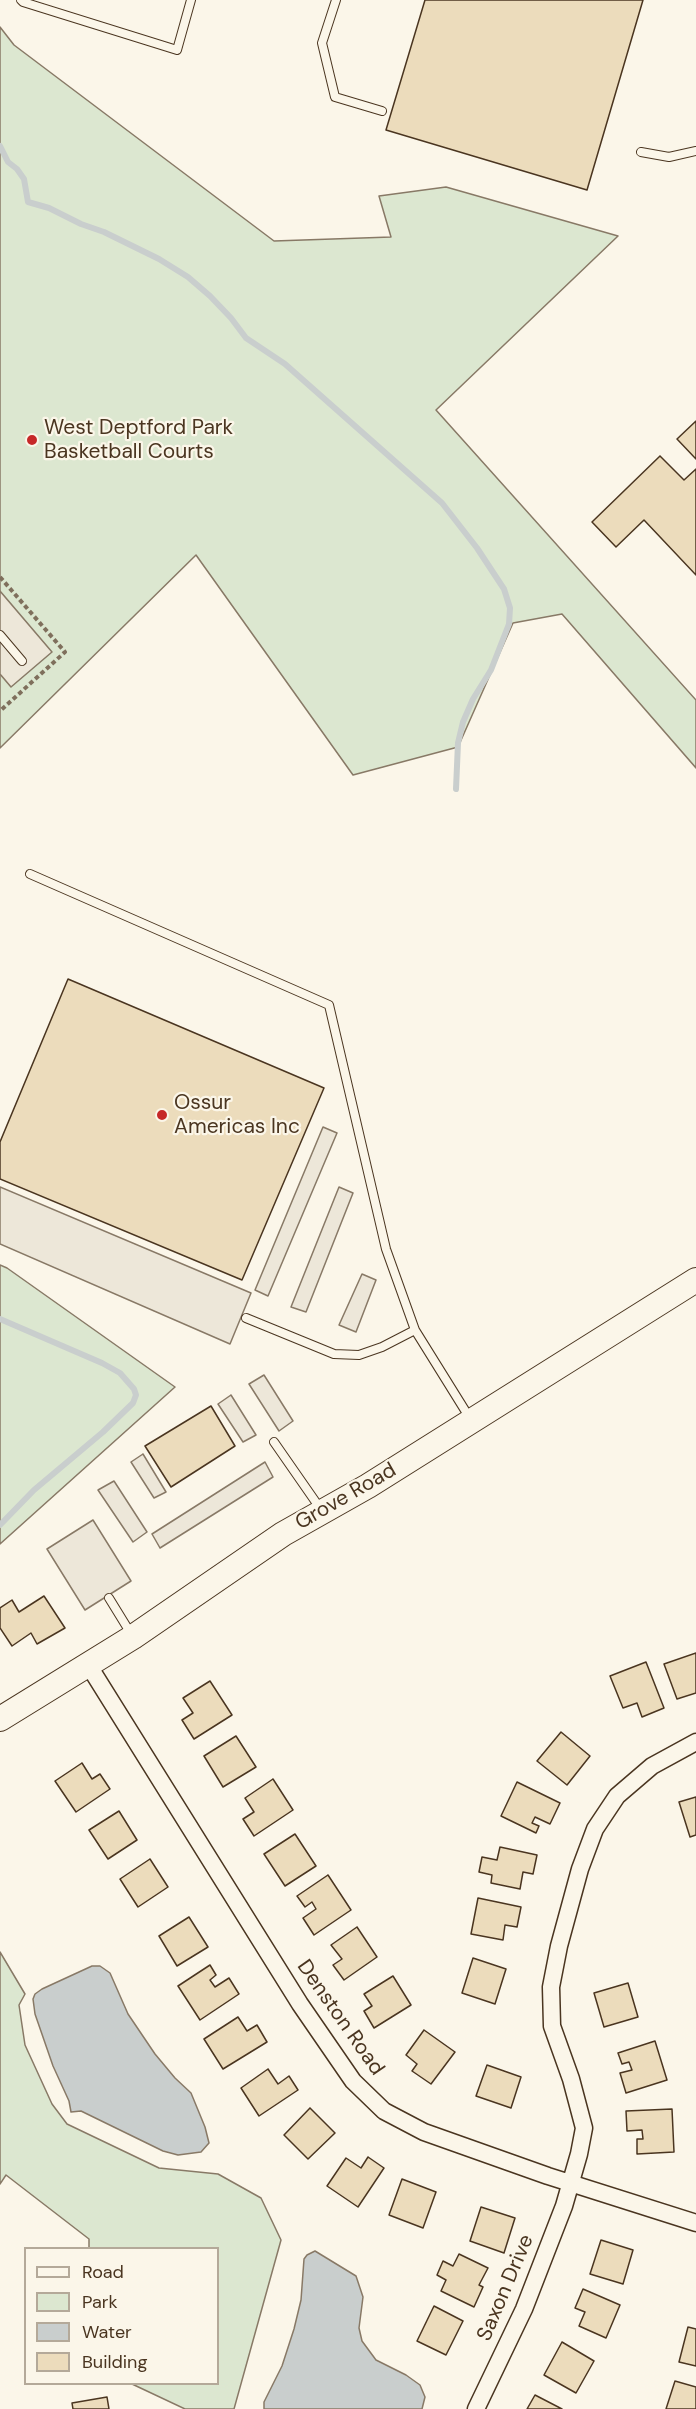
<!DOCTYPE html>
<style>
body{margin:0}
#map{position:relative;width:696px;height:2409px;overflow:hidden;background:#fbf6e9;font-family:"DM Sans",sans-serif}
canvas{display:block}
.legend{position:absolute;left:24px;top:2247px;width:195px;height:138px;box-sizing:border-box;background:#fbf6e9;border:2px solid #b4a999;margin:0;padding:8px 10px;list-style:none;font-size:18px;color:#4a3520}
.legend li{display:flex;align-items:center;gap:12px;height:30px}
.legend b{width:30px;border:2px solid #b4a999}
</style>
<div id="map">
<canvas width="696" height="2409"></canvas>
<ul class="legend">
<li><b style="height:8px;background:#fbf6e9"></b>Road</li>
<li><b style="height:16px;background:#dce7d0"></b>Park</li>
<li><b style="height:16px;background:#c9cecd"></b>Water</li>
<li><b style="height:16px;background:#ecdcbc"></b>Building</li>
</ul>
</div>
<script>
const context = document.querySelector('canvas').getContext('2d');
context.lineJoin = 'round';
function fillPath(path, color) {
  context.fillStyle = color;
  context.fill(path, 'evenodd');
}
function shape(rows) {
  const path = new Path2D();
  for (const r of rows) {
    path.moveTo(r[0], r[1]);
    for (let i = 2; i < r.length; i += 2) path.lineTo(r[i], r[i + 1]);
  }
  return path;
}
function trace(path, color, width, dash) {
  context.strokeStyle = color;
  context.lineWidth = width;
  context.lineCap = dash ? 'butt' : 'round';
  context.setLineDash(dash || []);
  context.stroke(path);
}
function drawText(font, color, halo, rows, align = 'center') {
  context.font = font + ' "DM Sans",sans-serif';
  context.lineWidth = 4.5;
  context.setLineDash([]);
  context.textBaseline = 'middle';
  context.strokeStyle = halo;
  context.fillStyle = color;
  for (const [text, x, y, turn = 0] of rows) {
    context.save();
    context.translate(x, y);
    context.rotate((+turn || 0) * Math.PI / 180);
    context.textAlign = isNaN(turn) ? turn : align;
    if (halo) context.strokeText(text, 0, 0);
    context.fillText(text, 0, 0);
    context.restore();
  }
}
const green = shape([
 [0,27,14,45,274,241,391,237,379,196,446,187,618,236,436,410,696,700,696,768,562,614,513,623,458,747,353,775,196,555,0,748,0,27],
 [0,1265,7,1268,175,1387,0,1544,0,1265],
 [0,1952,25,1994,19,2005,25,2045,52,2104,67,2124,159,2168,218,2174,261,2198,281,2240,234,2409,185,2409,132,2384,218,2384,218,2248,89,2248,89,2239,6,2175,0,2184,0,1952]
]);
fillPath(green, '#dce7d0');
trace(green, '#887966', 1.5);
const parking = shape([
 [0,591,52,652,11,687,0,674,0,591],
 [323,1127,337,1133,268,1296,255,1290,323,1127],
 [0,1187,251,1293,230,1344,0,1244,0,1187],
 [339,1187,353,1193,306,1312,291,1307,339,1187],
 [362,1274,376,1280,356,1332,339,1325,362,1274],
 [264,1375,293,1421,279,1431,249,1384,264,1375],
 [231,1395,256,1435,243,1442,218,1404,231,1395],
 [143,1454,166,1492,154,1498,131,1462,143,1454],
 [265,1462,273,1477,160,1548,152,1534,265,1462],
 [114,1481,147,1532,133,1542,98,1490,114,1481],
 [93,1520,131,1581,85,1610,47,1549,93,1520]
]);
fillPath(parking, '#ede7d9');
trace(parking, '#887966', 1.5);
const water = shape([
 [92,1966,100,1966,110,1973,128,2014,155,2054,175,2078,191,2093,205,2127,209,2143,201,2152,178,2155,163,2151,81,2111,71,2112,69,2101,53,2066,35,2014,33,1999,35,1994,42,1989,92,1966],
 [315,2251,356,2276,363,2297,359,2328,362,2341,376,2360,406,2375,420,2385,425,2397,422,2409,264,2409,264,2402,282,2366,294,2329,301,2300,304,2259,307,2255,315,2251]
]);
fillPath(water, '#c9cecd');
trace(water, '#887966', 1.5);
trace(shape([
 [0,146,8,162,17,169,24,179,28,202,49,208,81,224,104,232,159,259,188,277,210,296,231,318,246,338,285,364,442,503,477,548,504,589,510,608,509,624,491,670,473,699,463,722,458,743,456,789],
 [0,1319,102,1363,120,1373,134,1389,136,1395,133,1403,103,1432,34,1490,0,1525]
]), '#c9cecd', 6);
const building = shape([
 [425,0,643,0,587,190,386,130,425,0],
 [696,421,696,459,677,439,696,421],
 [660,456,684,480,696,469,696,575,644,520,616,547,592,522,660,456],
 [68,979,324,1088,242,1280,0,1179,0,1142,68,979],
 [211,1406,235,1446,171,1487,145,1446,211,1406],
 [44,1596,65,1628,37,1644,31,1633,12,1646,0,1628,0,1608,12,1600,19,1612,44,1596],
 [696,1653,696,1693,677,1699,664,1664,696,1653],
 [646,1662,664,1708,642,1717,637,1703,623,1708,610,1676,646,1662],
 [210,1681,232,1715,194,1739,182,1720,193,1713,183,1698,210,1681],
 [561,1732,590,1756,567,1785,537,1761,561,1732],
 [236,1736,256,1767,223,1787,204,1756,236,1736],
 [82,1763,92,1779,100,1774,110,1789,76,1812,55,1781,82,1763],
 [273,1779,293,1810,254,1836,243,1819,254,1812,245,1798,273,1779],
 [517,1782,560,1803,550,1824,535,1817,532,1823,539,1826,536,1833,501,1816,517,1782],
 [696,1797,696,1835,690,1837,679,1802,696,1797],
 [119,1811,137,1840,108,1859,89,1830,119,1811],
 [295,1834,316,1866,285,1886,264,1854,295,1834],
 [500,1847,537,1855,533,1874,523,1872,520,1889,491,1883,492,1875,479,1872,482,1857,497,1860,500,1847],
 [150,1859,168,1887,138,1907,120,1879,150,1859],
 [328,1875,351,1910,314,1935,303,1918,316,1909,312,1902,305,1907,297,1896,328,1875],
 [478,1898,521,1907,517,1927,505,1925,503,1940,471,1934,478,1898],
 [189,1917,208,1947,177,1966,159,1936,189,1917],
 [357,1927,377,1957,344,1980,333,1965,342,1959,331,1945,357,1927],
 [473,1958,506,1969,495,2004,462,1993,473,1958],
 [210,1965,216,1975,210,1980,215,1987,229,1978,239,1994,200,2020,178,1986,210,1965],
 [393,1976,411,2005,374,2028,364,2011,372,2006,364,1994,393,1976],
 [628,1983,638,2017,604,2027,594,1993,628,1983],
 [238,2017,247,2031,257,2025,267,2042,223,2069,204,2039,238,2017],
 [424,2030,455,2052,431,2084,412,2071,417,2064,406,2055,424,2030],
 [655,2041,667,2080,626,2093,620,2073,632,2070,629,2062,622,2064,618,2053,655,2041],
 [487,2065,521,2077,511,2108,476,2096,487,2065],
 [268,2069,278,2084,289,2076,298,2090,259,2116,241,2088,268,2069],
 [310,2108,335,2133,308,2159,284,2135,310,2108],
 [672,2109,674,2152,637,2154,637,2139,643,2139,642,2130,627,2131,626,2111,672,2109],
 [368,2157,384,2168,358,2207,327,2186,346,2158,361,2168,368,2157],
 [402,2179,436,2192,423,2228,389,2215,402,2179],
 [481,2207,515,2218,504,2253,470,2241,481,2207],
 [601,2240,633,2250,623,2284,590,2274,601,2240],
 [459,2254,488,2268,479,2285,483,2287,474,2307,441,2291,446,2280,437,2275,443,2261,453,2266,459,2254],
 [583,2289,620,2305,606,2338,579,2326,585,2312,575,2308,583,2289],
 [434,2306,463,2321,446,2355,417,2341,434,2306],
 [688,2327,696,2329,696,2366,679,2362,688,2327],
 [562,2342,594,2361,576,2393,544,2375,562,2342],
 [675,2381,696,2387,696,2409,666,2409,675,2381],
 [535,2395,562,2409,527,2409,535,2395],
 [107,2397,109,2409,73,2409,72,2403,107,2397]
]);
fillPath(building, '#ecdcbc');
trace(building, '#4a3520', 1.5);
const lane = shape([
 [21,0,23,2,177,50,191,0],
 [336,0,322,43,335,97,382,111],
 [641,152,669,157,696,151],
 [0,635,22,661],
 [30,874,329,1005,386,1249,415,1330,471,1420],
 [246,1318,334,1354,359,1355,382,1347,415,1330],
 [274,1442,322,1511],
 [109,1598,133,1637]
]);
const street = shape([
 [89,1666,300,2004,353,2081,384,2111,424,2132,548,2176,696,2223],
 [476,2409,524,2309,564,2206,579,2154,584,2128,571,2079,552,2026,551,1987,559,1946,580,1869,595,1829,617,1796,652,1766,696,1742]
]);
const secondary = shape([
 [0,1719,133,1637,283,1534,368,1486,696,1280]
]);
trace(lane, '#4a3520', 10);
trace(street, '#4a3520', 19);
trace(secondary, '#4a3520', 26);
trace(shape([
 [0,577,65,652,0,711]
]), '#7f6f5c', 4, [4.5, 3]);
trace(lane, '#fbf6e9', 8);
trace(street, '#fbf6e9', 16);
trace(secondary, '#fbf6e9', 24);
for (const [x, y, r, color] of [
 [32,440,6,"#c62828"],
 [162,1115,6,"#c62828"]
]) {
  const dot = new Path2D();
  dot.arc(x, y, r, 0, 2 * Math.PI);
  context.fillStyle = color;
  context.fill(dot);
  trace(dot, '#fbf6e9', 2);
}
drawText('21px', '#4a3520', '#fbf6e9', [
 ["West Deptford Park",44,428],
 ["Basketball Courts",44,452],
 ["Ossur",174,1103],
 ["Americas Inc",174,1127]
], 'left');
drawText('21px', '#4a3520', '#fbf6e9', [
 ["Grove Road",346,1497,-30],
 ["Denston Road",340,2018,55],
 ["Saxon Drive",506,2288,-67]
]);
</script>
